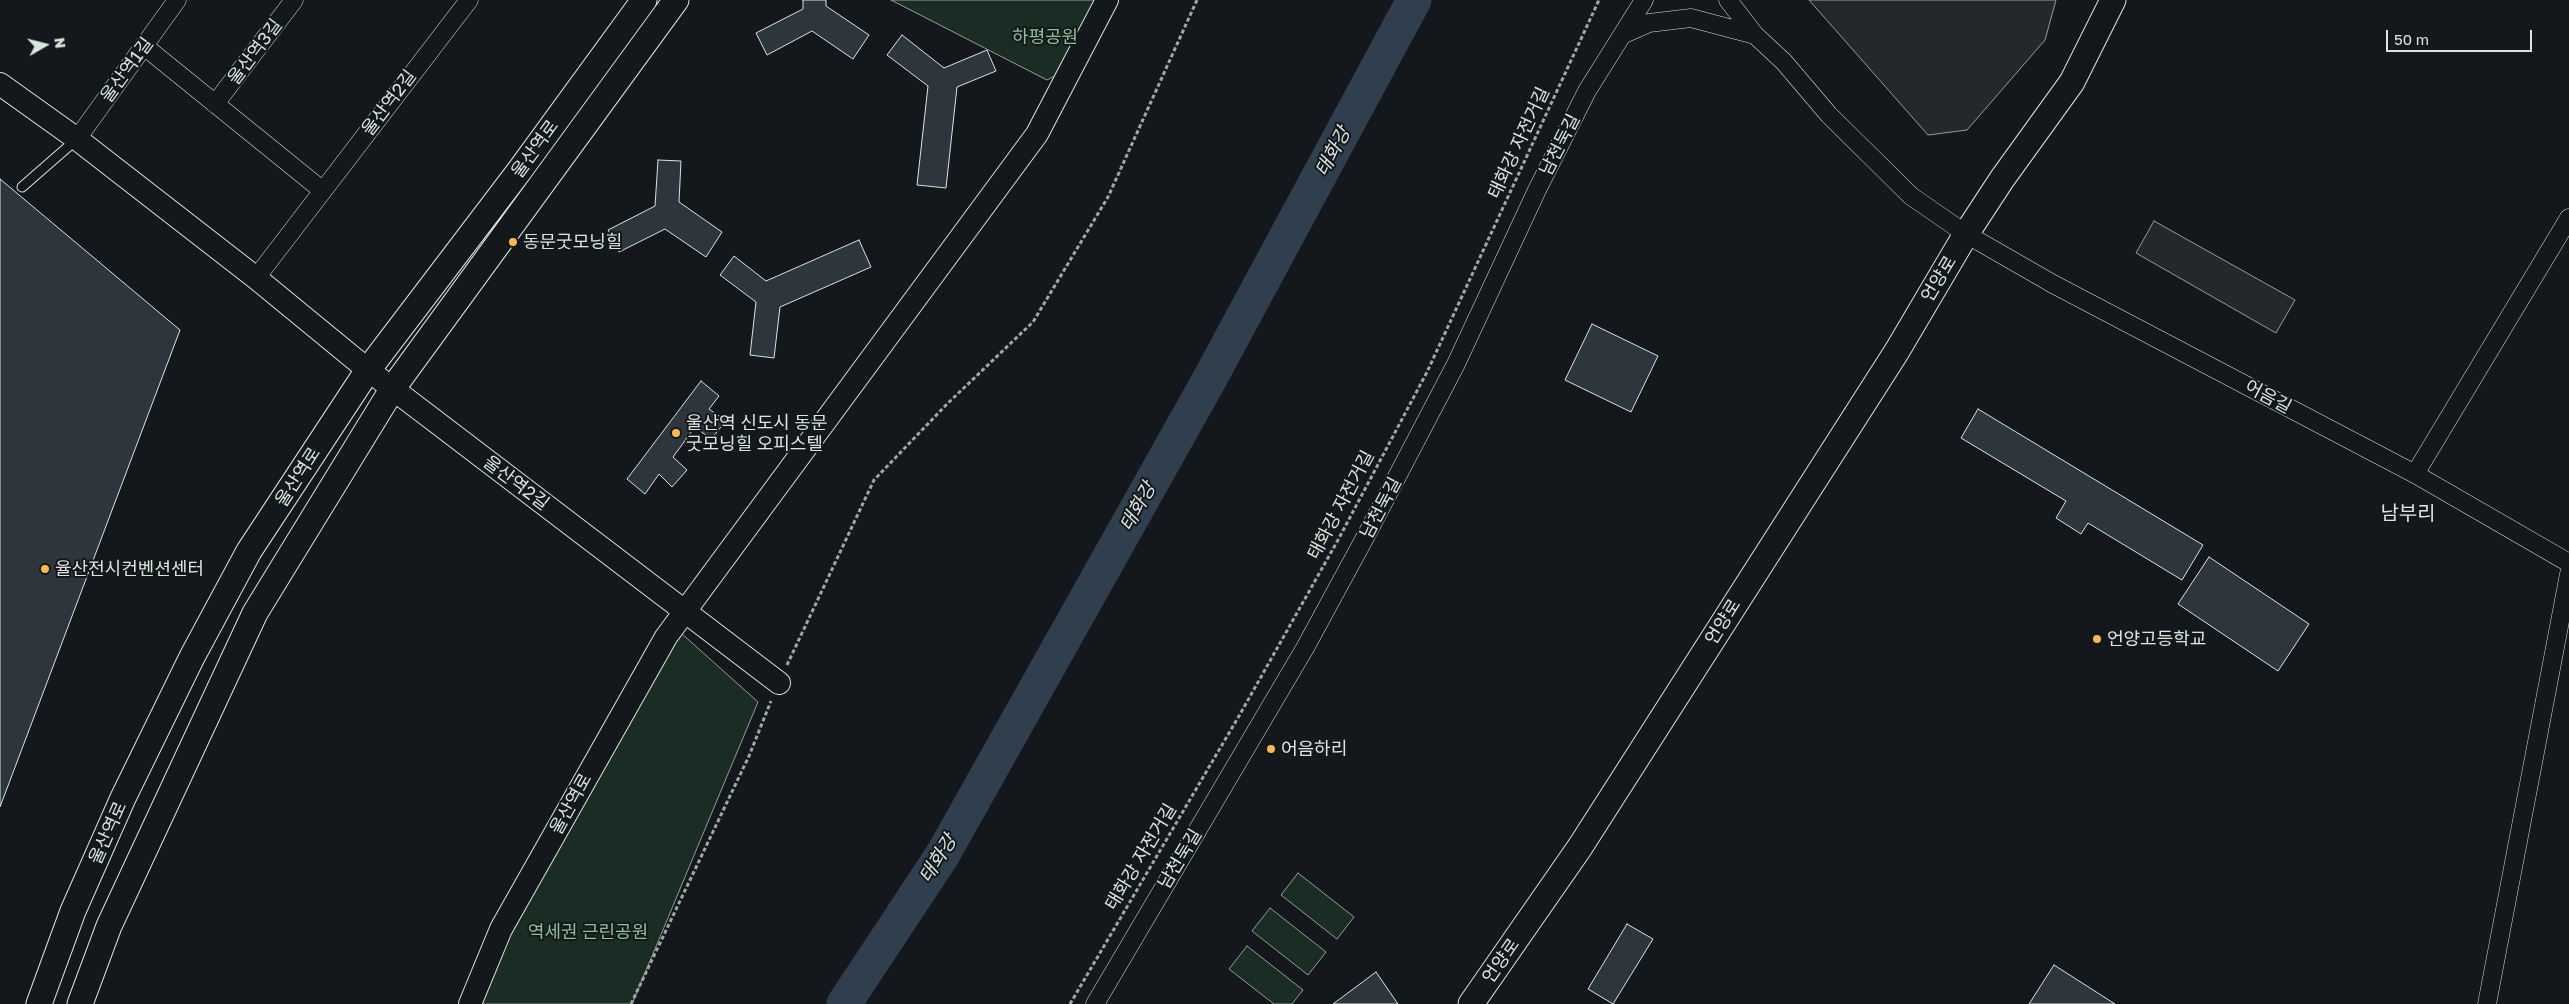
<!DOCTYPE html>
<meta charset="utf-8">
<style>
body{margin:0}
#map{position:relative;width:2569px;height:1004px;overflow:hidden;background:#14181c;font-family:"Golos Text",sans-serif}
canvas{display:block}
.north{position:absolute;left:20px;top:20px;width:50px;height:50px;-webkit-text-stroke:4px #14181c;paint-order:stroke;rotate:82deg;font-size:14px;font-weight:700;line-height:20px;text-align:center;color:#d8e6dc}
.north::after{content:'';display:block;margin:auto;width:18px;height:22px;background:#d8e6dc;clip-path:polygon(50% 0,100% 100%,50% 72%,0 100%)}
.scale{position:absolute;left:2386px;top:30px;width:146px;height:22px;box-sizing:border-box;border:2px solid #d8e6dc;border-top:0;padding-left:6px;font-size:15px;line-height:18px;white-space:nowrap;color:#d8e6dc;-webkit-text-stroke:4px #14181c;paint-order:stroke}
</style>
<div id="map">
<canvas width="2569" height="1004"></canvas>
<div class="north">N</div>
<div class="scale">50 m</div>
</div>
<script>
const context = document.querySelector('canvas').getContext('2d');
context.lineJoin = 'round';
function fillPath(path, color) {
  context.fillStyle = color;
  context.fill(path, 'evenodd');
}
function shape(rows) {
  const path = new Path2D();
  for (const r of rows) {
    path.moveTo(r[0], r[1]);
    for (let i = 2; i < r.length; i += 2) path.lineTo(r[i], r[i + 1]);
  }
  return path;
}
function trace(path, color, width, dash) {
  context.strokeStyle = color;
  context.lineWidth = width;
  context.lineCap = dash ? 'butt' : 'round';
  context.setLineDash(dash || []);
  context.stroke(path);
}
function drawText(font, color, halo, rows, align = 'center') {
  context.font = font + ' "Golos Text","Noto Sans KR",sans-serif';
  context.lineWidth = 4;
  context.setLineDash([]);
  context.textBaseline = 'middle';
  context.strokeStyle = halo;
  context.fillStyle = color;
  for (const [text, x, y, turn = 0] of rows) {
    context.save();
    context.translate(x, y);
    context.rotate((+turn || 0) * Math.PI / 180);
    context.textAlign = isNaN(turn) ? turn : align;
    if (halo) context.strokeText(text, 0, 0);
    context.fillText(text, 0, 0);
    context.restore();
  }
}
const green = shape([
 [891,0,1106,0,1072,67,1047,80,891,0],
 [681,633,758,702,632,1004,481,1004,508,933,681,633],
 [1298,873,1354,917,1337,939,1281,895,1298,873],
 [1270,908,1326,952,1308,975,1252,931,1270,908],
 [1247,946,1303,990,1292,1004,1274,1004,1229,969,1247,946]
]);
fillPath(green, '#1a2d24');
trace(green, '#939e99', 1);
const parking = shape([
 [1809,0,2056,0,2045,40,1967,130,1928,135,1809,0],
 [2154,221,2295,300,2276,333,2136,253,2154,221]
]);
fillPath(parking, '#24282b');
trace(parking, '#939e99', 1);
trace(shape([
 [844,1004,943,854,1208,382,1414,0]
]), '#2f3f4d', 35);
const building = shape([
 [803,0,826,0,826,6,869,35,853,59,812,31,767,55,756,33,803,9,803,0],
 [902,35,944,68,987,50,996,71,957,87,946,188,917,185,928,86,887,55,902,35],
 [658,160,681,161,679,202,722,232,706,257,665,229,619,252,608,230,655,206,658,160],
 [0,179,180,330,0,807,0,179],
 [859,240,871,267,780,307,774,358,750,355,756,302,720,275,734,256,766,281,859,240],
 [1592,324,1658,356,1631,412,1565,380,1592,324],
 [701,381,719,396,709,409,726,421,711,439,695,427,673,457,687,470,672,487,659,474,645,494,627,479,701,381],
 [1978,409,2203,545,2182,580,2088,523,2081,534,2056,518,2066,501,1961,438,1978,409],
 [2209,557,2309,624,2278,671,2178,604,2209,557],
 [1627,924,1653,939,1613,1004,1588,989,1627,924],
 [2054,965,2115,1004,2029,1004,2054,965],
 [1376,972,1398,1004,1333,1004,1376,972]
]);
fillPath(building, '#2c363c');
trace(building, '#d8e6dc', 1);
const service = shape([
 [22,187,77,139]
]);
const minor = shape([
 [1728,0,1755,35,1784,62,1829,115,1911,196,1966,234,2053,284,2415,474,2569,563],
 [1624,34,1649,23,1691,18,1755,35],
 [144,46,323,191],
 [215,104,294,0],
 [77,139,177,0],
 [256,278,469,0],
 [2415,474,2569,218],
 [1095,1004,1305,648,1368,532,1456,364,1537,190,1587,91,1644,0],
 [2487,1004,2569,574]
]);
const tertiary = shape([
 [0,84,77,139,256,278,368,370,779,683],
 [470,1004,501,929,666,637,1037,134,1107,0]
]);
const secondary = shape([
 [39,1004,73,911,123,798,192,657,249,551,368,370,520,170,644,0],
 [80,1004,109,926,255,613,393,388,676,0],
 [1471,1004,1580,847,1897,351,1966,234,2002,179,2072,82,2113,0]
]);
trace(service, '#d8e6dc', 11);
trace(minor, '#d8e6dc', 19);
trace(tertiary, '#d8e6dc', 24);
trace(secondary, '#d8e6dc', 27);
trace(shape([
 [787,665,874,480,947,404,1033,322,1108,197,1197,0],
 [631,1004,749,756,771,701],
 [1070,1004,1239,716,1338,540,1427,372,1599,0]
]), '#9da8a2', 3, [4, 2.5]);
trace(service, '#14181c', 9);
trace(minor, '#14181c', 18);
trace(tertiary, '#14181c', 22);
trace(secondary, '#14181c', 25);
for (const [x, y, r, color] of [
 [513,242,5,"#ffb74d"],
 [676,433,5,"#ffb74d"],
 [45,569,5,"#ffb74d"],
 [2097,639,5,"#ffb74d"],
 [1271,749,5,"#ffb74d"]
]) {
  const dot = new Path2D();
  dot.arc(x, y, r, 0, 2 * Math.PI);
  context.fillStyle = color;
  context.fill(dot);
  trace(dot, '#14181c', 2);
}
drawText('18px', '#8ac095', '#14181c', [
 ["하평공원",1045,37],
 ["역세권 근린공원",588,932]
]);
drawText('18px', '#d8e6dc', '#14181c', [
 ["울산역3길",255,52,-53],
 ["울산역1길",127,70,-54],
 ["울산역2길",389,103,-53],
 ["태화강 자전거길",1519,143,-65],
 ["남천둑길",1560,145,-63],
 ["울산역로",535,149,-54],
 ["언양로",1939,279,-59],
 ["어음길",2268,397,28],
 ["울산역로",298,477,-57],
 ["울산역2길",516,483,37],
 ["태화강 자전거길",1341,505,-62],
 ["남천둑길",1381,508,-62],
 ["언양로",1723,622,-58],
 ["울산역로",571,804,-61],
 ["울산역로",108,833,-66],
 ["태화강 자전거길",1141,857,-59],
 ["남천둑길",1180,859,-59],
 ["언양로",1501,961,-55]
]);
drawText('18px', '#d8e6dc', '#14181c', [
 ["동문굿모닝힐",523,242],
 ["울산역 신도시 동문",686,423],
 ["굿모닝힐 오피스텔",686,444],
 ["율산전시컨벤션센터",55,569],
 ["언양고등학교",2107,639],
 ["어음하리",1281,749]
], 'left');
drawText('italic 19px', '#d8e6dc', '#14181c', [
 ["태화강",1333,152,-62],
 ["태화강",1138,507,-61],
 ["태화강",938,859,-58]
]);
drawText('20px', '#d8e6dc', '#14181c', [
 ["남부리",2408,514]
]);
</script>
